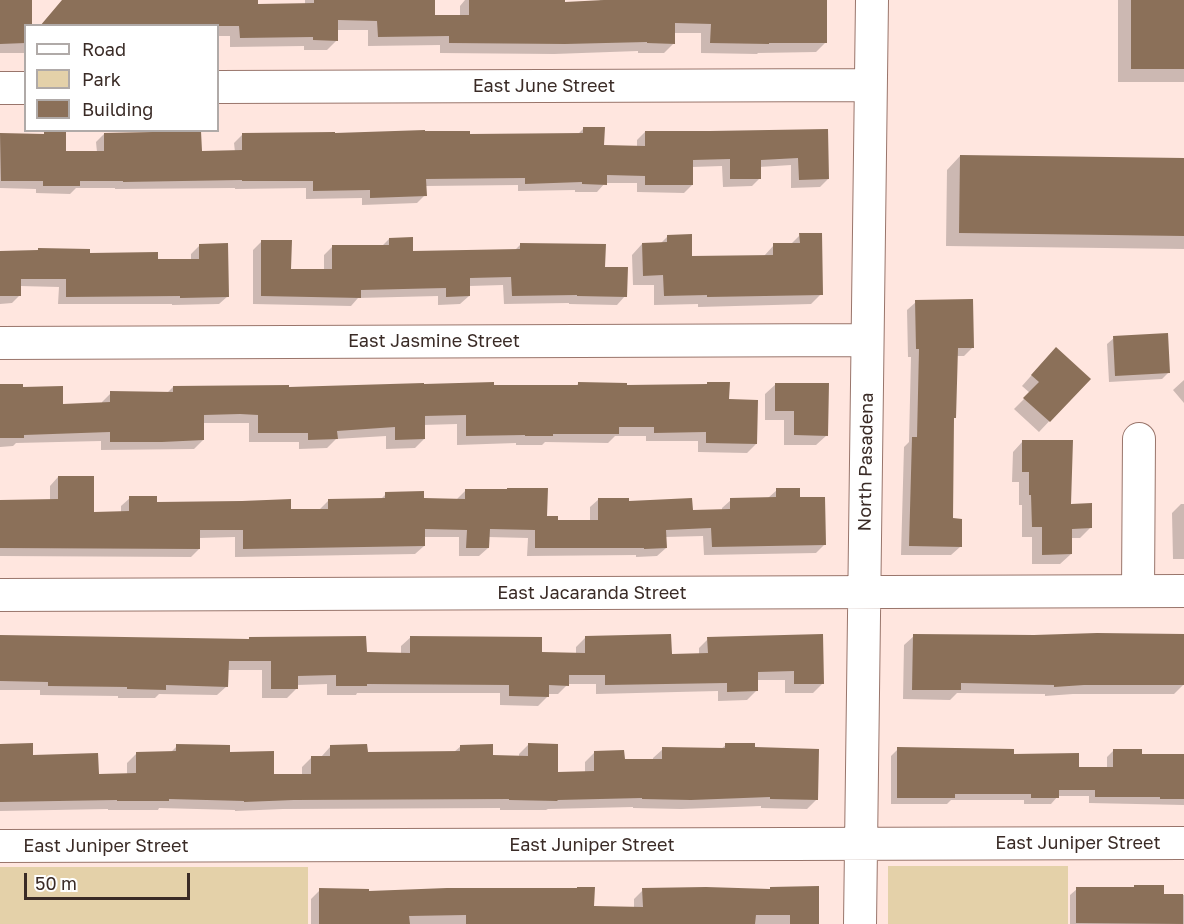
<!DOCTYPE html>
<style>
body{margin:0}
#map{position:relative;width:1184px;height:924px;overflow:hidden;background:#ffe6df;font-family:"Golos Text",sans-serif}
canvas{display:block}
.legend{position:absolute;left:24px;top:24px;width:195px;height:108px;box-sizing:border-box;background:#fff;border:2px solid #b0aaa8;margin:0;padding:8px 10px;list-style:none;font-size:18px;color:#3a2b26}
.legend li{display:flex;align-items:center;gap:12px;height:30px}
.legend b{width:30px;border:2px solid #b0aaa8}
.scale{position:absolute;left:24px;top:873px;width:166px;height:27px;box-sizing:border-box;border:3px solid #3a2b26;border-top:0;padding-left:8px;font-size:18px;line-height:21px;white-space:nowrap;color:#3a2b26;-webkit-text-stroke:4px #fff;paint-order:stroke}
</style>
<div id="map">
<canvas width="1184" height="924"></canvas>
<ul class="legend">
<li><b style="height:8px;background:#fff"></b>Road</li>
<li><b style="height:16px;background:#e4d1a9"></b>Park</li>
<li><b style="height:16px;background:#8b7059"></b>Building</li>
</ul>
<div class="scale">50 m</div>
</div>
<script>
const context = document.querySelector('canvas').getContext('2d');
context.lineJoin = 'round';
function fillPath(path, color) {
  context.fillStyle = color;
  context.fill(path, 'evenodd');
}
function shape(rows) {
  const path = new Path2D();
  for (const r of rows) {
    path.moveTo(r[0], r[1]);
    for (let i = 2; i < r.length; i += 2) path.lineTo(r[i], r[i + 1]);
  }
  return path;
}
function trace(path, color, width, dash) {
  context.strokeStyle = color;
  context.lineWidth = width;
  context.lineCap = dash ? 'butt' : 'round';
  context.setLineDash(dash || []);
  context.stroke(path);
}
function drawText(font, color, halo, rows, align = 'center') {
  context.font = font + ' "Golos Text",sans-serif';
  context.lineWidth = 6;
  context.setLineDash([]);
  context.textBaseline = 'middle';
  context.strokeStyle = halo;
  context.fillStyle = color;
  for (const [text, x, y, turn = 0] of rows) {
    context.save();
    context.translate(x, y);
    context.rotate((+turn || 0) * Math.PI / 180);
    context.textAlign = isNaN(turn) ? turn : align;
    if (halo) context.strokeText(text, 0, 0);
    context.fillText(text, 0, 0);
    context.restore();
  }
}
fillPath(shape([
 [888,866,1068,866,1068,924,888,924],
 [0,867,308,867,308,924,0,924]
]), '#e4d1a9');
fillPath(shape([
 [0,0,31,0,26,26,26,53,0,53],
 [63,0,257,0,257,5,305,5,305,0,433,0,434,16,460,16,460,6,465,0,564,0,564,3,598,3,600,0,826,0,826,42,816,52,758,53,757,54,701,53,701,33,674,33,674,43,664,53,638,53,638,51,554,54,440,53,440,45,368,46,368,30,337,30,337,40,327,50,304,50,304,46,230,47,230,36,218,36,218,26],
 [1118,0,1184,0,1184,82,1118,82],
 [584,128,603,147,637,148,637,140,645,132,827,131,828,179,820,187,791,188,791,165,759,167,760,178,752,186,723,187,722,166,692,167,692,185,684,193,637,192,637,183,605,183,597,192,575,192,575,190,518,191,518,185,425,186,425,195,417,203,362,205,362,198,306,199,306,188,235,189,235,188,115,189,115,188,76,188,70,194,36,193,36,189,0,188,0,134,43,135,44,134,64,152,97,152,96,142,104,134,201,153,235,152,234,143,242,135,578,134],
 [960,156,1184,160,1184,249,946,246,947,170],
 [800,235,821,294,811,304,698,307,698,304,654,305,654,285,633,285,632,255,642,244,660,244,668,236,691,257,764,256,774,245,790,245],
 [389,239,412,252,515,250,520,245,604,268,625,296,617,305,569,304,569,303,504,304,503,285,469,286,469,296,460,304,438,305,438,296,358,298,351,306,253,304,253,250,262,241,290,270,324,270,324,255,333,246,382,246],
 [200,245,228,296,219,304,172,305,172,304,58,304,59,287,20,286,20,295,12,303,0,304,0,252,88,255,156,261,191,260,191,254],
 [916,302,973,347,964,356,956,356,953,419,951,520,960,547,951,555,901,555,904,447,909,442,911,357,908,357,907,310],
 [1114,338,1169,372,1162,379,1109,382,1107,344],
 [1046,359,1089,379,1039,432,1014,409,1030,393,1022,386],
 [1184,380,1184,403,1173,390],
 [579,383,626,387,728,401,756,444,747,453,698,452,698,441,646,441,646,436,615,436,608,443,545,442,542,445,516,445,516,443,457,445,457,424,423,425,424,439,415,448,386,449,386,436,336,439,327,448,299,449,299,442,249,442,249,423,203,423,203,440,194,449,101,450,101,441,16,443,13,446,0,447,0,386,22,388,62,405,102,404,102,402,111,393,167,393,173,387,287,389,576,386],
 [776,384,827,435,816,445,784,445,784,420,765,420,765,394],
 [1023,441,1070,505,1090,528,1080,538,1071,538,1071,554,1060,564,1032,564,1032,537,1022,537,1022,505,1019,505,1019,482,1012,482,1013,452],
 [58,477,93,513,121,513,121,506,130,498,156,503,289,511,320,511,320,509,329,500,380,500,386,494,423,500,457,500,457,499,466,490,556,521,590,521,590,507,599,499,691,512,722,511,722,508,731,500,768,498,777,490,799,499,824,545,816,553,704,555,703,536,665,537,666,548,657,556,636,557,636,555,527,556,528,538,488,537,488,548,479,556,459,556,459,537,423,537,424,546,415,554,235,557,235,537,199,538,199,549,191,557,0,556,0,502,50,501,50,486],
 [1181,504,1184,504,1184,559,1173,559,1172,513],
 [1184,635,1184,684,1174,694,1073,694,1045,696,1045,694,957,693,950,700,903,699,904,645,914,636],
 [822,636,823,683,813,693,785,693,785,680,756,680,757,690,747,700,718,701,718,691,596,694,596,684,568,684,558,694,548,694,548,696,538,706,500,705,500,693,357,693,356,695,327,695,327,684,297,685,297,688,287,698,262,698,262,670,227,670,227,686,217,695,159,694,155,698,118,698,118,696,40,695,40,690,0,690,0,637,248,640,250,638,365,654,401,654,401,646,411,637,540,654,576,655,576,647,585,638,670,655,699,655,699,648,708,639],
 [0,745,32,757,97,775,127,775,127,763,137,753,170,753,177,746,228,753,273,776,302,776,302,767,312,757,321,757,331,746,366,753,454,752,461,746,491,756,519,757,519,754,528,745,556,773,585,773,585,762,594,753,623,761,653,761,653,758,663,749,721,749,726,745,754,749,817,799,807,809,761,808,761,806,681,809,633,808,633,807,548,809,546,810,500,810,500,808,283,809,235,811,235,810,159,808,158,810,108,810,108,809,0,811],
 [898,749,1012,755,1078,768,1107,768,1107,757,1114,750,1141,756,1184,755,1184,805,1089,803,1089,796,1058,796,1051,804,1024,804,1024,800,951,800,947,804,891,804,891,756],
 [771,888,818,924,311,924,311,899,320,890,593,908,634,909,634,899,643,890,769,890],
 [1077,889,1162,895,1184,895,1184,924,1070,924,1070,895]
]), '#0003');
fillPath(shape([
 [0,0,32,0,32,26,26,26,26,43,0,44],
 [62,0,258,0,258,4,314,3,314,0,435,0,435,15,469,15,469,0,565,0,565,2,604,0,827,0,827,43,769,43,769,44,710,43,711,24,675,23,675,44,647,43,647,42,565,44,449,43,449,36,378,37,377,21,338,20,338,41,313,40,313,37,240,38,239,26,40,26],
 [1131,0,1184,0,1184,69,1131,69],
 [583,127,605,127,604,145,645,146,645,131,710,131,828,129,829,179,799,180,798,158,761,160,761,179,730,179,730,159,693,160,693,185,645,185,645,176,607,175,607,185,582,184,582,182,525,184,525,178,426,179,427,196,370,198,370,190,313,191,313,181,242,181,242,180,123,182,123,181,80,181,80,186,43,186,43,181,1,181,0,133,44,134,44,132,66,132,66,151,104,151,104,133,201,131,202,151,242,150,242,133,335,132,335,133,425,130,425,131,470,131,470,134,583,133],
 [960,155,1184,158,1184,236,959,233],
 [799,233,822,233,823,295,707,297,707,295,664,296,663,275,643,276,642,243,667,242,667,235,692,234,692,256,773,255,773,243,800,243],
 [413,237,413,251,520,249,520,243,606,244,605,267,628,267,627,297,577,296,577,295,512,296,511,277,470,278,470,296,446,297,446,288,361,290,361,298,261,296,261,240,292,240,291,269,332,269,332,245,389,245,389,238],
 [228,243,229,297,180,298,180,296,66,297,66,279,21,279,21,296,0,296,0,251,38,250,38,248,90,249,90,253,158,252,158,259,199,259,199,244],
 [973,299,974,348,958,348,956,418,954,418,953,518,962,519,962,547,909,546,912,437,917,437,919,349,916,349,915,300],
 [1168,333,1170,373,1115,376,1113,336],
 [1056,347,1091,379,1050,422,1023,398,1039,382,1031,375],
 [494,382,494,385,578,385,578,382,627,383,627,385,707,384,707,382,730,382,729,399,758,400,757,444,706,443,706,432,654,433,654,427,619,427,619,434,553,434,553,436,525,436,525,435,466,436,466,415,425,416,425,439,395,440,395,427,337,431,338,439,308,440,308,433,258,433,258,415,240,414,204,415,204,440,162,442,110,442,110,432,24,435,24,438,0,438,0,384,23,384,23,387,63,386,63,404,110,402,110,391,173,392,173,386,289,385,289,387,424,383,424,384],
 [775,383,829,383,828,436,794,435,794,411,775,411],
 [1022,440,1073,440,1071,504,1092,503,1092,528,1072,529,1072,554,1042,555,1042,527,1032,527,1031,495,1029,495,1029,472,1022,472],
 [58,476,94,476,94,512,129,511,129,496,157,496,157,502,242,501,291,499,291,509,328,509,328,499,385,498,385,492,424,491,424,498,465,499,465,489,507,489,507,488,548,488,547,516,558,516,558,520,598,520,598,498,629,498,629,501,692,498,693,510,730,509,730,498,776,497,776,488,800,488,800,497,825,497,826,545,712,547,711,528,666,530,667,548,644,549,644,548,535,548,535,530,490,529,489,548,466,548,467,530,425,529,425,546,243,549,243,530,200,530,200,549,0,548,0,500,58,499],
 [1097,633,1184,634,1184,685,1084,685,1054,687,1054,685,961,683,961,690,912,690,913,634,1034,635],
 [671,634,672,654,708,653,707,637,823,634,824,684,794,684,794,671,758,672,758,691,727,692,727,683,605,685,605,675,569,675,569,686,549,685,549,697,509,696,509,685,367,684,367,686,336,686,336,675,298,676,298,689,271,689,271,661,229,661,228,687,166,685,166,690,127,689,127,687,48,686,48,682,0,681,0,635,249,639,249,637,366,636,367,652,410,653,410,636,542,637,542,652,585,653,585,636],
 [33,743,33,755,98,753,99,774,136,773,136,752,176,751,176,744,230,745,230,752,274,751,274,774,311,774,311,756,330,756,330,745,367,744,368,752,460,751,460,745,493,744,493,755,528,756,528,743,558,744,558,772,594,771,594,751,624,750,625,759,662,759,662,747,725,748,725,743,755,743,755,747,819,749,818,800,770,799,770,797,691,800,642,799,642,798,558,800,557,801,509,800,509,799,294,800,244,802,244,801,169,799,169,801,117,801,117,800,0,802,0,744],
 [897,747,1014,749,1014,754,1079,753,1079,767,1113,767,1113,749,1142,749,1142,754,1184,754,1184,799,1160,799,1160,797,1095,797,1095,790,1059,790,1059,798,1031,798,1031,794,955,794,955,798,897,798],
 [1134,885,1164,885,1164,894,1183,894,1183,924,1076,923,1076,887,1134,887],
 [819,886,819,924,790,924,790,915,756,915,755,924,466,924,466,915,409,916,410,924,319,924,319,888,369,889,369,891,447,888,577,888,577,887,595,887,594,906,643,907,642,888,706,887,770,889,770,887]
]), '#8b7059');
const minor = shape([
 [218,87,870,85],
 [0,88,26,88],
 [0,343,867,340],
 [1138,591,1139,439],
 [0,595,1184,591],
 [0,846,1184,843],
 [860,924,872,0]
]);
trace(minor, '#99756b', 34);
trace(minor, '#fff', 32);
drawText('18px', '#3a2b26', '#fff', [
 ["East June Street",544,86],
 ["East Jasmine Street",434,341],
 ["North Pasadena",866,462,-89],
 ["East Jacaranda Street",592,593],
 ["East Juniper Street",1078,843],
 ["East Juniper Street",592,845],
 ["East Juniper Street",106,846]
]);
</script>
